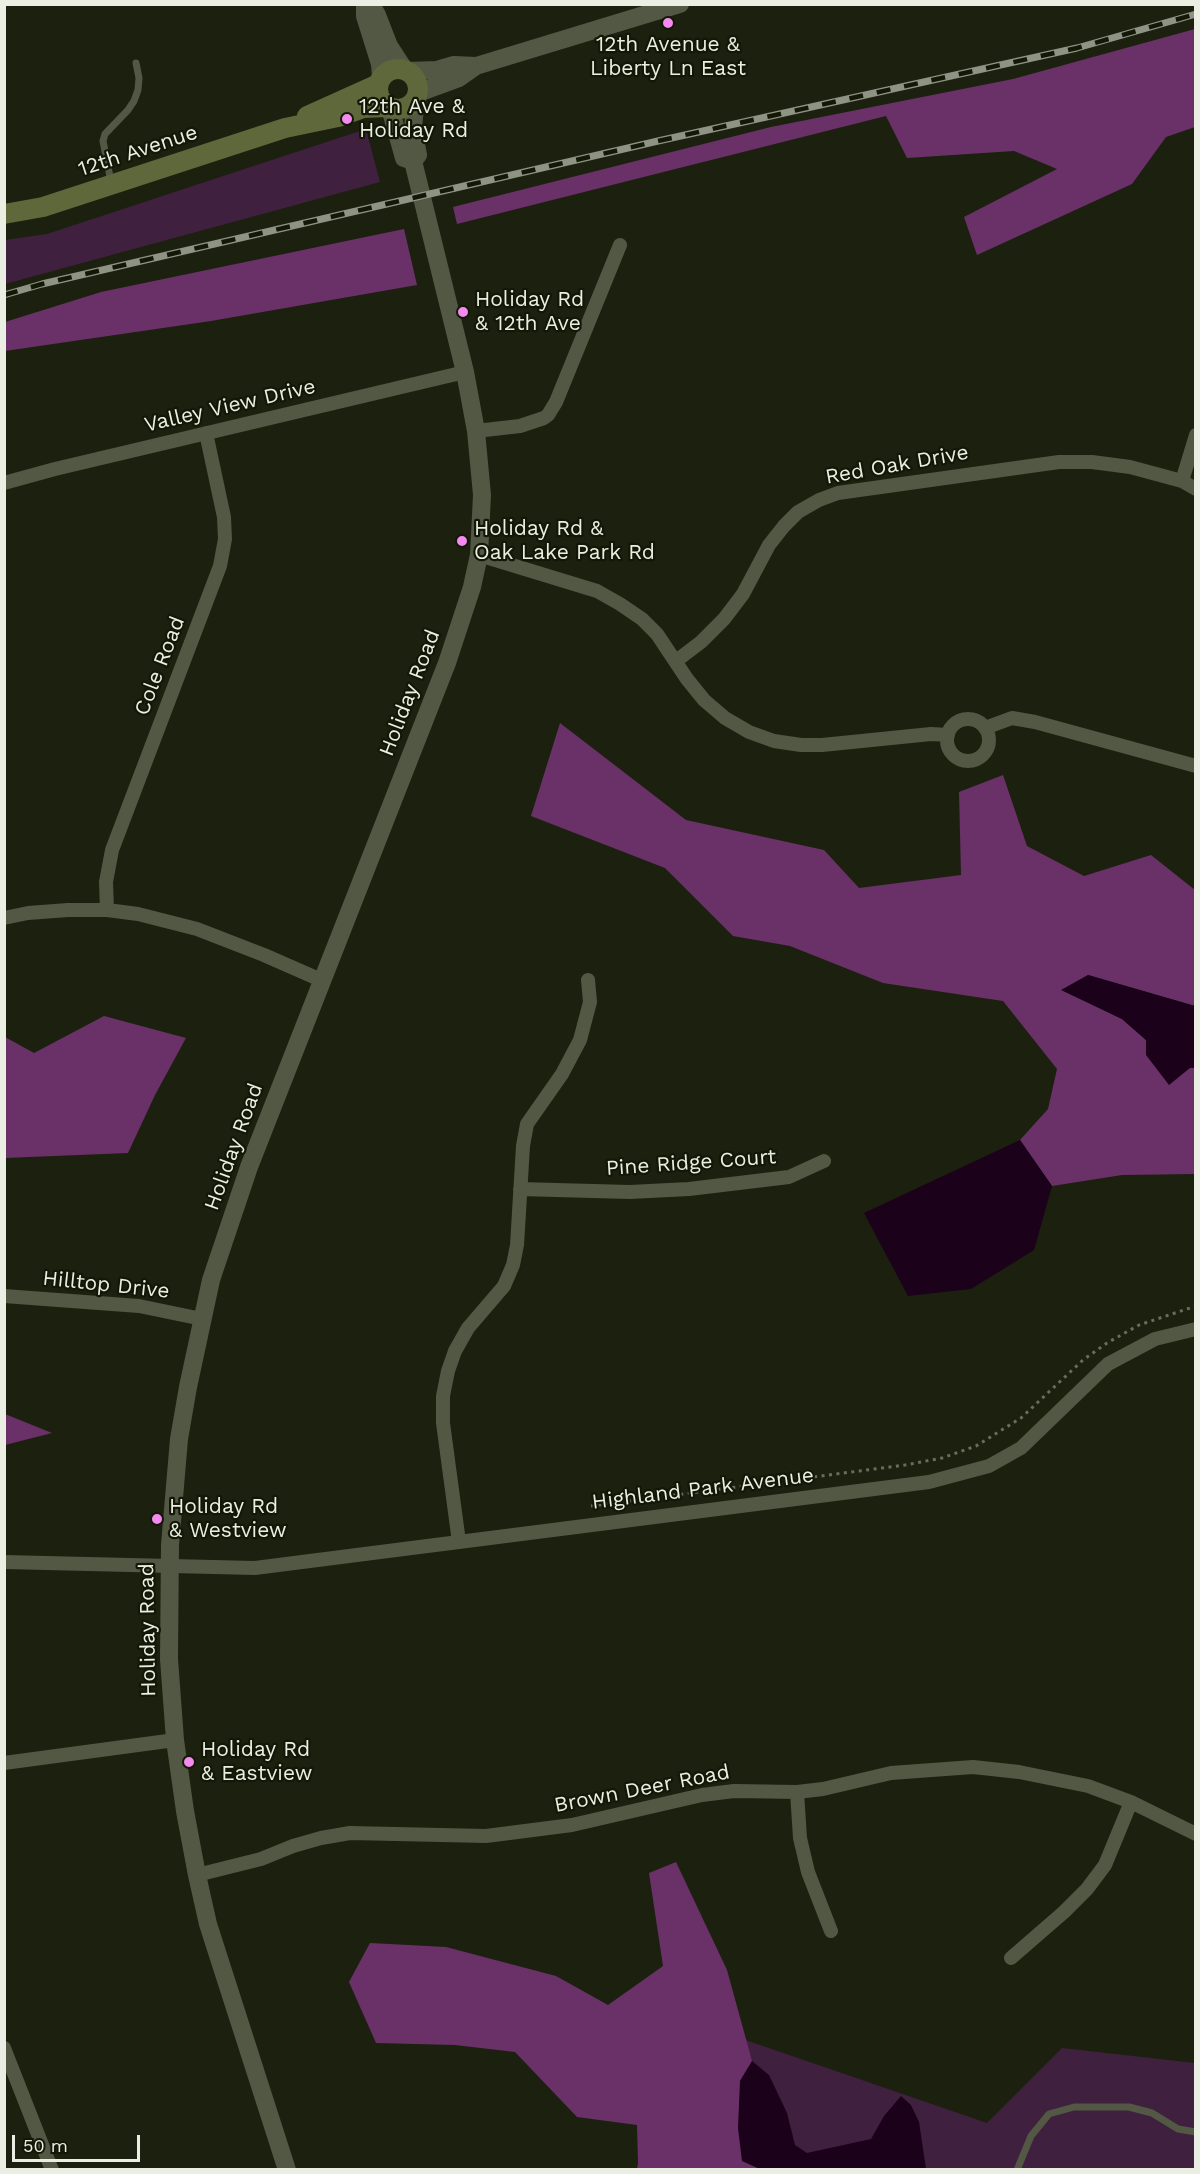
<!DOCTYPE html>
<style>
body{margin:0}
#map{position:relative;width:1200px;height:2174px;overflow:hidden;background:#1c200f;font-family:"Work Sans",sans-serif}
canvas{display:block}
.frame{position:absolute;inset:0;border:6px solid #ebeee2;pointer-events:none}
.scale{position:absolute;left:12px;top:2135px;width:128px;height:27px;box-sizing:border-box;border:3px solid #ebeee2;border-top:0;padding-left:8px;font-size:18px;line-height:21px;white-space:nowrap;color:#ebeee2;-webkit-text-stroke:4px #131706;paint-order:stroke}
</style>
<div id="map">
<canvas width="1200" height="2174"></canvas>
<div class="frame"></div>
<div class="scale">50 m</div>
</div>
<script>
const context = document.querySelector('canvas').getContext('2d');
context.lineJoin = 'round';
function fillPath(path, color) {
  context.fillStyle = color;
  context.fill(path, 'evenodd');
}
function shape(rows) {
  const path = new Path2D();
  for (const r of rows) {
    if (r.length === 3) {
      path.moveTo(r[0] + r[2], r[1]);
      path.arc(r[0], r[1], r[2], 0, 2 * Math.PI);
      continue;
    }
    path.moveTo(r[0], r[1]);
    for (let i = 2; i < r.length; i += 2) path.lineTo(r[i], r[i + 1]);
  }
  return path;
}
function trace(path, color, width, dash) {
  context.strokeStyle = color;
  context.lineWidth = width;
  context.lineCap = dash ? 'butt' : 'round';
  context.setLineDash(dash || []);
  context.stroke(path);
}
function drawText(font, color, halo, rows, align = 'center') {
  context.font = font + ' "Work Sans",sans-serif';
  context.lineWidth = 4.5;
  context.setLineDash([]);
  context.textBaseline = 'middle';
  context.strokeStyle = halo;
  context.fillStyle = color;
  for (const [text, x, y, turn = 0] of rows) {
    context.save();
    context.translate(x, y);
    context.rotate((+turn || 0) * Math.PI / 180);
    context.textAlign = isNaN(turn) ? turn : align;
    if (halo) context.strokeText(text, 0, 0);
    context.fillText(text, 0, 0);
    context.restore();
  }
}
fillPath(shape([
 [366,129,380,182,5,284,5,240,47,234],
 [699,2024,987,2123,1062,2048,1195,2063,1195,2169,719,2169]
]), '#40203f');
fillPath(shape([
 [1195,29,1195,127,1166,137,1132,184,977,255,964,217,1057,169,1014,151,907,158,886,116,457,224,453,207,771,127,1013,79],
 [404,229,417,285,211,321,5,351,5,322,101,292],
 [560,723,686,820,824,850,859,888,961,875,959,792,1003,775,1027,846,1084,876,1151,855,1195,890,1195,1006,1088,975,1062,990,1122,1019,1146,1040,1190,1068,1195,1068,1195,1174,1122,1175,1052,1186,1020,1140,1048,1109,1057,1069,1003,1001,883,983,790,946,733,936,665,868,531,816],
 [104,1016,186,1038,155,1095,128,1153,5,1158,5,1037,34,1053],
 [4,1414,5,1414,52,1433,5,1445],
 [676,1862,727,1970,752,2061,740,2081,742,2160,762,2169,637,2169,638,2163,637,2125,577,2117,515,2052,455,2045,376,2043,349,1982,370,1943,446,1947,556,1976,608,2005,663,1966,649,1873]
]), '#6a3168');
fillPath(shape([
 [1088,975,1195,1006,1195,1068,1190,1068,1169,1085,1146,1055,1146,1040,1122,1019,1061,990],
 [1020,1140,1052,1186,1034,1250,971,1289,908,1296,864,1213],
 [752,2061,769,2075,787,2113,795,2145,807,2153,871,2139,884,2116,901,2096,911,2105,919,2122,926,2169,762,2170,742,2161,738,2128,740,2081]
]), '#1b011a');
trace(shape([
 [591,1506,905,1465,942,1458,976,1446,1021,1418,1083,1360,1107,1343,1139,1325,1196,1306]
]), '#696d5e', 3, [3, 4.5]);
trace(shape([
 [111,182,103,141,105,134,128,110,134,101,138,90,139,78,136,63],
 [1017,2170,1031,2136,1049,2114,1074,2107,1129,2107,1152,2113,1178,2129,1196,2132]
]), '#525844', 7);
trace(shape([
 [476,431,520,426,544,418,548,415,556,402,620,245],
 [1182,481,1196,435],
 [4,483,55,469,465,372],
 [479,555,597,591,620,604,642,619,657,634,687,679,704,700,725,718,749,732,774,741,801,745,822,745,931,734,948,735],
 [676,661,701,642,724,619,743,594,769,545,784,526,798,512,819,500,838,493,1059,462,1092,462,1130,467,1182,481,1196,489],
 [968,740,21],
 [985,728,1012,718,1035,722,1196,766],
 [107,910,106,882,112,850,220,566,225,539,224,517,206,433],
 [4,918,28,913,68,910,107,910,138,914,197,929,264,955,321,980],
 [520,1189,630,1192,689,1189,789,1177,824,1161],
 [4,1296,139,1306,202,1319],
 [459,1542,443,1423,443,1396,448,1371,455,1351,468,1328,504,1286,513,1265,517,1245,523,1146,527,1124,562,1074,580,1040,590,1002,588,980],
 [4,1562,255,1568,929,1482,989,1466,1021,1448,1108,1364,1155,1339,1196,1329],
 [4,1763,175,1740],
 [797,1792,800,1838,808,1872,831,1931],
 [197,1875,261,1859,293,1846,321,1838,350,1833,486,1836,572,1825,702,1795,734,1791,797,1792,823,1789,891,1773,973,1767,1019,1772,1088,1786,1131,1802,1196,1834],
 [1011,1958,1064,1912,1087,1889,1105,1865,1131,1802],
 [4,2048,52,2170]
]), '#525844', 14);
trace(shape([
 [365,4,365,16,380,64,381,78],
 [371,4,377,15,389,46,404,69],
 [406,71,437,70,454,65,476,66],
 [418,93,459,78,476,66,680,4],
 [390,108,404,158,413,161],
 [287,2170,208,1924,197,1875,185,1811,175,1740,169,1659,170,1545,179,1439,188,1387,211,1280,249,1167,447,663,472,587,479,555,482,495,476,431,465,372,413,161,418,155,413,128,416,97]
]), '#525844', 18);
trace(shape([
 [398,89,20],
 [307,116,378,84],
 [4,214,43,207,285,128,338,117,363,108,387,107]
]), '#5e683b', 20);
const rail = shape([
 [4,295,42,284,658,141,1077,48,1196,14]
]);
trace(rail, '#8f9384', 7);
trace(rail, '#131706', 4.5, [14]);
for (const [x, y, r, color] of [
 [668,23,6,"#f489f0"],
 [347,119,6,"#f489f0"],
 [463,312,6,"#f489f0"],
 [462,541,6,"#f489f0"],
 [157,1519,6,"#f489f0"],
 [189,1762,6,"#f489f0"]
]) {
  const dot = new Path2D();
  dot.arc(x, y, r, 0, 2 * Math.PI);
  context.fillStyle = color;
  context.fill(dot);
  trace(dot, '#131706', 2);
}
drawText('21px', '#ebeee2', '#131706', [
 ["12th Avenue &",668,45,"center"],
 ["Liberty Ln East",668,69,"center"],
 ["12th Ave &",359,107],
 ["Holiday Rd",359,131],
 ["Holiday Rd",475,300],
 ["& 12th Ave",475,324],
 ["Holiday Rd &",474,529],
 ["Oak Lake Park Rd",474,553],
 ["Holiday Rd",169,1507],
 ["& Westview",169,1531],
 ["Holiday Rd",201,1750],
 ["& Eastview",201,1774]
], 'left');
drawText('21px', '#ebeee2', '#131706', [
 ["12th Avenue",138,151,-18],
 ["Valley View Drive",230,406,-13],
 ["Red Oak Drive",897,465,-10],
 ["Cole Road",160,666,-69],
 ["Holiday Road",410,693,-69],
 ["Holiday Road",234,1147,-70],
 ["Pine Ridge Court",691,1163,-4],
 ["Hilltop Drive",106,1285,6],
 ["Highland Park Avenue",703,1489,-7],
 ["Holiday Road",148,1630,-91],
 ["Brown Deer Road",642,1789,-11]
]);
</script>
